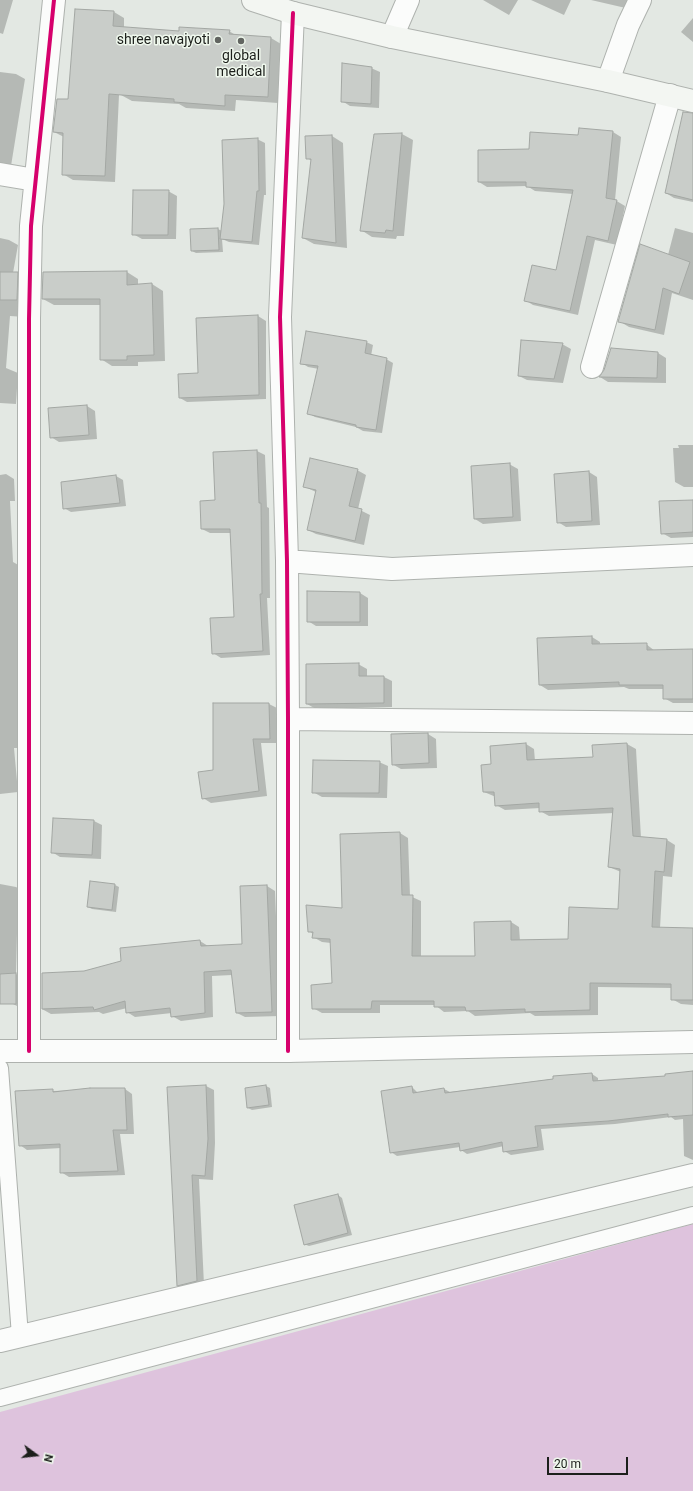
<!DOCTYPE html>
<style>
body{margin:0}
#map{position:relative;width:693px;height:1491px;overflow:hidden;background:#e3e8e3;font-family:Roboto,sans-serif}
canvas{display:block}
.north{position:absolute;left:16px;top:1435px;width:40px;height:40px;-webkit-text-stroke:3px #eff8ed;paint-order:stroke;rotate:105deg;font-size:11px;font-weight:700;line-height:16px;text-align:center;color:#1c1f1b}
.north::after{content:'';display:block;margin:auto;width:14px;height:18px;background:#1c1f1b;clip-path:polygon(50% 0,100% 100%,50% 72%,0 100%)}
.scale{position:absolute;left:547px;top:1457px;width:81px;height:18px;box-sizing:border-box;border:2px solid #1c1f1b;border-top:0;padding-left:5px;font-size:12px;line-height:14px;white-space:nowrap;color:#1c1f1b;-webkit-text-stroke:3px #eff8ed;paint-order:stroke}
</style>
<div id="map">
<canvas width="693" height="1491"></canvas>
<div class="north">N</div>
<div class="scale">20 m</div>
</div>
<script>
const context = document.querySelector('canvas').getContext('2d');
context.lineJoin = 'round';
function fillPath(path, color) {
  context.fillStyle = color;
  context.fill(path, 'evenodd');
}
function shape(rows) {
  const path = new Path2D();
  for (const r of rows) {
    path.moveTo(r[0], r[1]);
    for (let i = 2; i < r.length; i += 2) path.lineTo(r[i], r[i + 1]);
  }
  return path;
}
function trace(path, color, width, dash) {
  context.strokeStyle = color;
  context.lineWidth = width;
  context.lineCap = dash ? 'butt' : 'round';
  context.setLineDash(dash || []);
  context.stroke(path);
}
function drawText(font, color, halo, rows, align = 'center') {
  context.font = font + ' Roboto,sans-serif';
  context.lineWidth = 3;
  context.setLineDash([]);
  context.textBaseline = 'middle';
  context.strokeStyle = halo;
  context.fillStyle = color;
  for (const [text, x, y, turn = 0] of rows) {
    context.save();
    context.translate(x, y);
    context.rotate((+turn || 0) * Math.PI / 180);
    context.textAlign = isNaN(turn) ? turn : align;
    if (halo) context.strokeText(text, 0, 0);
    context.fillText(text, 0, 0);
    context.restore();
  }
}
fillPath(shape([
 [693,1224,693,1491,0,1491,0,1412]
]), '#dec3dd');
fillPath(shape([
 [0,0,13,0,3,34,0,33],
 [483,0,518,0,509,15],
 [531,0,571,0,564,15],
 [591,0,632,0,630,9],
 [114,12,124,18,124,28,180,32,229,31,237,36,271,38,281,44,278,103,236,100,235,111,186,108,179,104,132,101,121,95,84,57],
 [693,18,693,42,681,32],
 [371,68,380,72,379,108,350,106,342,101],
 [0,72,16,74,25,79,11,166,0,165],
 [71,83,119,95,115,182,73,180,63,174,64,137,54,132,69,100],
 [613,132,621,137,615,200,625,206,617,245,595,240,578,315,533,305,525,300,557,271,573,194,535,191,527,186,487,187,479,182,530,150,579,136],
 [402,134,413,140,404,236,397,236,396,239,372,237,361,230],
 [332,136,343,143,347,248,314,244,303,238,312,161,307,158,306,137],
 [257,139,265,143,266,195,264,195,259,245,229,242,222,239,223,252,196,253,192,251,218,229,222,231],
 [693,148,693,202,674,198,666,193],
 [168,191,177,196,176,239,142,239,133,234],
 [675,228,693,233,693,300,672,293,664,335,629,327,619,321,668,255],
 [0,238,9,240,18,245,13,273,17,273,26,278,25,317,10,316,6,368,18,373,16,404,0,403],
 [127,272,138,279,138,285,152,284,163,291,165,361,138,362,138,366,112,366,101,359,101,305,54,305,43,299],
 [258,316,266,321,266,399,187,402,180,398,199,374,197,318],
 [366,342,373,345,371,356,386,359,393,363,382,433,363,431,356,427,315,417,308,413,319,369,308,367,302,363],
 [562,344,571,349,563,383,527,380,519,376],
 [658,353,666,358,666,383,608,382,600,377,605,371],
 [87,406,95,411,97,439,59,442,51,437],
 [678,445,693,445,693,487,684,487,675,482,673,448,679,448],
 [257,451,265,455,267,507,269,508,270,598,267,598,270,655,221,658,213,653,235,618,232,533,210,533,202,529,216,501],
 [509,464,518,469,521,521,483,524,475,519],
 [357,470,366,475,358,509,370,515,364,545,316,534,308,530,316,492,305,487],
 [589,472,597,477,600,525,566,527,558,522],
 [6,474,14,479,15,501,10,501,13,562,22,567,20,748,14,748,18,792,0,794,0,475],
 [116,476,123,480,126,506,71,512,64,508],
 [693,501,693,537,671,538,662,533],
 [360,593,368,598,368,626,316,626,308,621],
 [592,637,600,642,600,645,646,644,655,651,693,650,693,703,673,703,664,698,664,689,629,689,624,687,548,690,540,685],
 [358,664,367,669,367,677,384,677,392,681,392,707,316,709,307,704],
 [269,704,277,708,278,743,261,743,267,796,211,803,203,798],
 [428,734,436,739,437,768,401,769,392,764],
 [526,744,534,749,535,761,594,758,594,746,627,744,636,749,641,838,667,840,675,845,672,877,663,876,660,928,693,929,693,1005,681,1004,672,999,672,988,598,987,598,1015,535,1016,530,1013,475,1016,468,1011,444,1012,435,1005,380,1005,380,1013,322,1013,313,1008,334,984,331,943,322,942,313,937,313,934,309,931,343,909,400,833,408,838,410,896,421,901,421,957,476,957,511,922,519,927,520,941,568,940,619,910,621,872,609,867,614,813,549,816,540,811,540,808,505,810,496,805,496,797,484,792,492,765],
 [379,762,388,766,387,798,322,797,313,792],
 [94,821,102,825,101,859,60,857,52,852],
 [0,884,16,887,23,891,23,904,17,934,16,974,25,979,21,1008,13,1004,0,976],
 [115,885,119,887,116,912,92,909,88,907],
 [267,886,275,891,280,1016,245,1017,237,1013,232,975,212,976,213,1017,181,1021,172,1016,172,1013,135,1017,127,1012,127,1008,103,1014,99,1012,51,1014,42,1009,84,972,200,941,208,946,243,945],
 [693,1072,693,1160,684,1156,683,1119,675,1120,671,1117,615,1124,541,1129,544,1150,511,1155,504,1151,504,1146,467,1154,461,1150,460,1147,397,1156,391,1152,412,1087,418,1093,444,1089,450,1092,592,1074,598,1078,598,1082,666,1077],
 [206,1086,214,1090,215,1143,213,1180,199,1179,204,1285,185,1289,178,1285,168,1088],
 [266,1086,270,1088,272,1107,252,1110,248,1108],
 [125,1089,132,1094,134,1134,120,1134,125,1175,69,1177,61,1172,61,1148,27,1150,20,1145,16,1092],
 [338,1195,342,1198,352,1235,309,1246,304,1244]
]), '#0003');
const building = shape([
 [75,9,114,11,113,26,179,31,179,27,230,30,229,34,271,37,268,97,225,95,225,106,174,102,174,99,109,94,105,176,62,175,63,133,53,132,57,99,68,99,75,9],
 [342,63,372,67,371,104,341,102,342,63],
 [683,112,693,113,693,200,665,193,683,112],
 [579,128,613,131,606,198,617,200,608,241,587,236,570,311,524,301,532,265,556,270,573,190,526,187,526,182,478,182,478,150,529,149,530,132,578,135,579,128],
 [402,133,393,231,386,230,385,233,360,231,374,134,402,133],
 [332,135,336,243,302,238,311,159,306,159,305,136,332,135],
 [258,138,259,191,257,191,252,242,220,239,224,204,222,140,258,138],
 [133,190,169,190,168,235,132,235,133,190],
 [218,228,219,250,191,251,190,229,218,228],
 [640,244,690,262,679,294,663,288,655,330,618,322,640,244],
 [127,271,127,285,152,283,154,355,127,356,127,360,100,360,100,299,42,299,43,272,127,271],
 [0,272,18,272,17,300,0,300,0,272],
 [258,315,259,395,179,398,178,374,198,373,196,318,258,315],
 [306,331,367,341,365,353,387,358,376,430,356,427,356,425,307,414,318,366,300,364,306,331],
 [521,340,563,343,554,379,518,376,521,340],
 [611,348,658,352,657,378,599,377,604,370,611,348],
 [87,405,89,435,50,438,48,408,87,405],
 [257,450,259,503,261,503,262,594,260,594,263,651,212,654,210,618,234,617,230,529,201,529,200,501,215,500,213,452,257,450],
 [310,458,358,469,349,506,362,509,355,541,307,530,316,490,303,487,310,458],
 [510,463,513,517,474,519,471,466,510,463],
 [589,471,592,521,557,523,554,474,589,471],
 [116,475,120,503,63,509,61,482,116,475],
 [693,500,693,532,661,534,659,501,693,500],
 [307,591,360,592,360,622,307,622,307,591],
 [592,636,592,644,647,643,647,650,693,649,693,699,663,699,663,685,619,685,619,682,539,685,537,638,592,636],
 [359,663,359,676,384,676,384,703,306,704,306,664,359,663],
 [213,703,269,703,270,739,253,739,259,791,202,799,198,772,213,770,213,703],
 [428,733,429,763,392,765,391,734,428,733],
 [526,743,527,760,593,757,592,745,627,743,633,836,667,839,664,872,655,871,652,927,693,928,693,1000,671,1000,671,984,590,983,590,1010,525,1012,525,1009,466,1011,465,1007,434,1007,434,1001,372,1001,371,1009,312,1009,311,985,332,983,330,939,312,938,313,932,308,932,306,905,342,908,340,834,400,832,402,895,413,895,412,956,475,956,474,922,511,921,511,940,568,939,569,907,618,909,620,869,608,867,613,808,539,812,539,803,495,806,494,792,483,792,481,765,491,764,490,746,526,743],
 [313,760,380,761,379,793,312,793,313,760],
 [53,818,94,820,92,855,51,853,53,818],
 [90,881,115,884,112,910,87,907,90,881],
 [267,885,272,1012,236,1013,231,970,204,972,205,1013,171,1017,170,1008,126,1013,125,1001,94,1010,93,1007,42,1009,42,973,84,971,121,961,120,948,200,940,201,946,242,944,240,886,267,885],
 [16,973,16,1004,0,1004,0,974,16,973],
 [693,1071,693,1115,668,1117,668,1114,608,1121,535,1126,538,1147,503,1152,502,1142,460,1151,459,1143,390,1153,381,1091,412,1086,413,1093,444,1088,445,1093,553,1079,553,1076,592,1073,593,1081,665,1076,665,1074,693,1071],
 [206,1085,208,1139,205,1176,192,1175,197,1281,177,1286,167,1087,206,1085],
 [266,1085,269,1105,247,1108,245,1088,266,1085],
 [90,1088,125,1088,127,1130,113,1130,118,1171,60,1173,60,1144,19,1146,15,1091,53,1089,53,1092,90,1088],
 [338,1194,348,1233,304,1245,294,1205,338,1194]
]);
fillPath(building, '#c9cdc9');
trace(building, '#a3a7a3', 1);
const service = shape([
 [0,1068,20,1336],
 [0,1398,693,1215]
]);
const minor = shape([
 [392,37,408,0],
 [608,81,628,25,640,0],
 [0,174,35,180],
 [592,367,670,95],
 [287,561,392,569,693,555],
 [288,719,693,723],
 [29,1051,29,319,31,226,54,0],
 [288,1051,288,719,287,561,280,317,293,13],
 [0,1341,693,1175]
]);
const tertiary = shape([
 [0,1051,288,1051,693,1042]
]);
const secondary = shape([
 [253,0,293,13,392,37,608,81,693,101]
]);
trace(service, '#aeb2ae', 18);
trace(minor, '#aeb2ae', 24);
trace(tertiary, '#aeb2ae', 24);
trace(secondary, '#aeb2ae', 24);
trace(service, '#fbfcfb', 16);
trace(minor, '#fbfcfb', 22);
trace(tertiary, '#fbfcfb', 22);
trace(secondary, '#f3f6f2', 22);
trace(shape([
 [29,1051,29,319,31,226,54,0],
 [288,1051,288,719,287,561,280,317,293,13]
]), '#d6006c', 4);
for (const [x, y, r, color] of [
 [218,40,4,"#626561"],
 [241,41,4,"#626561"]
]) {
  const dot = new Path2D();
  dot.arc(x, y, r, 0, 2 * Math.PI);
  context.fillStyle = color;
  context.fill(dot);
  trace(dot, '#eff8ed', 1.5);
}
drawText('14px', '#1c1f1b', '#eff8ed', [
 ["shree navajyoti",210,40],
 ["global",241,56,"center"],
 ["medical",241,72,"center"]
], 'right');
</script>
